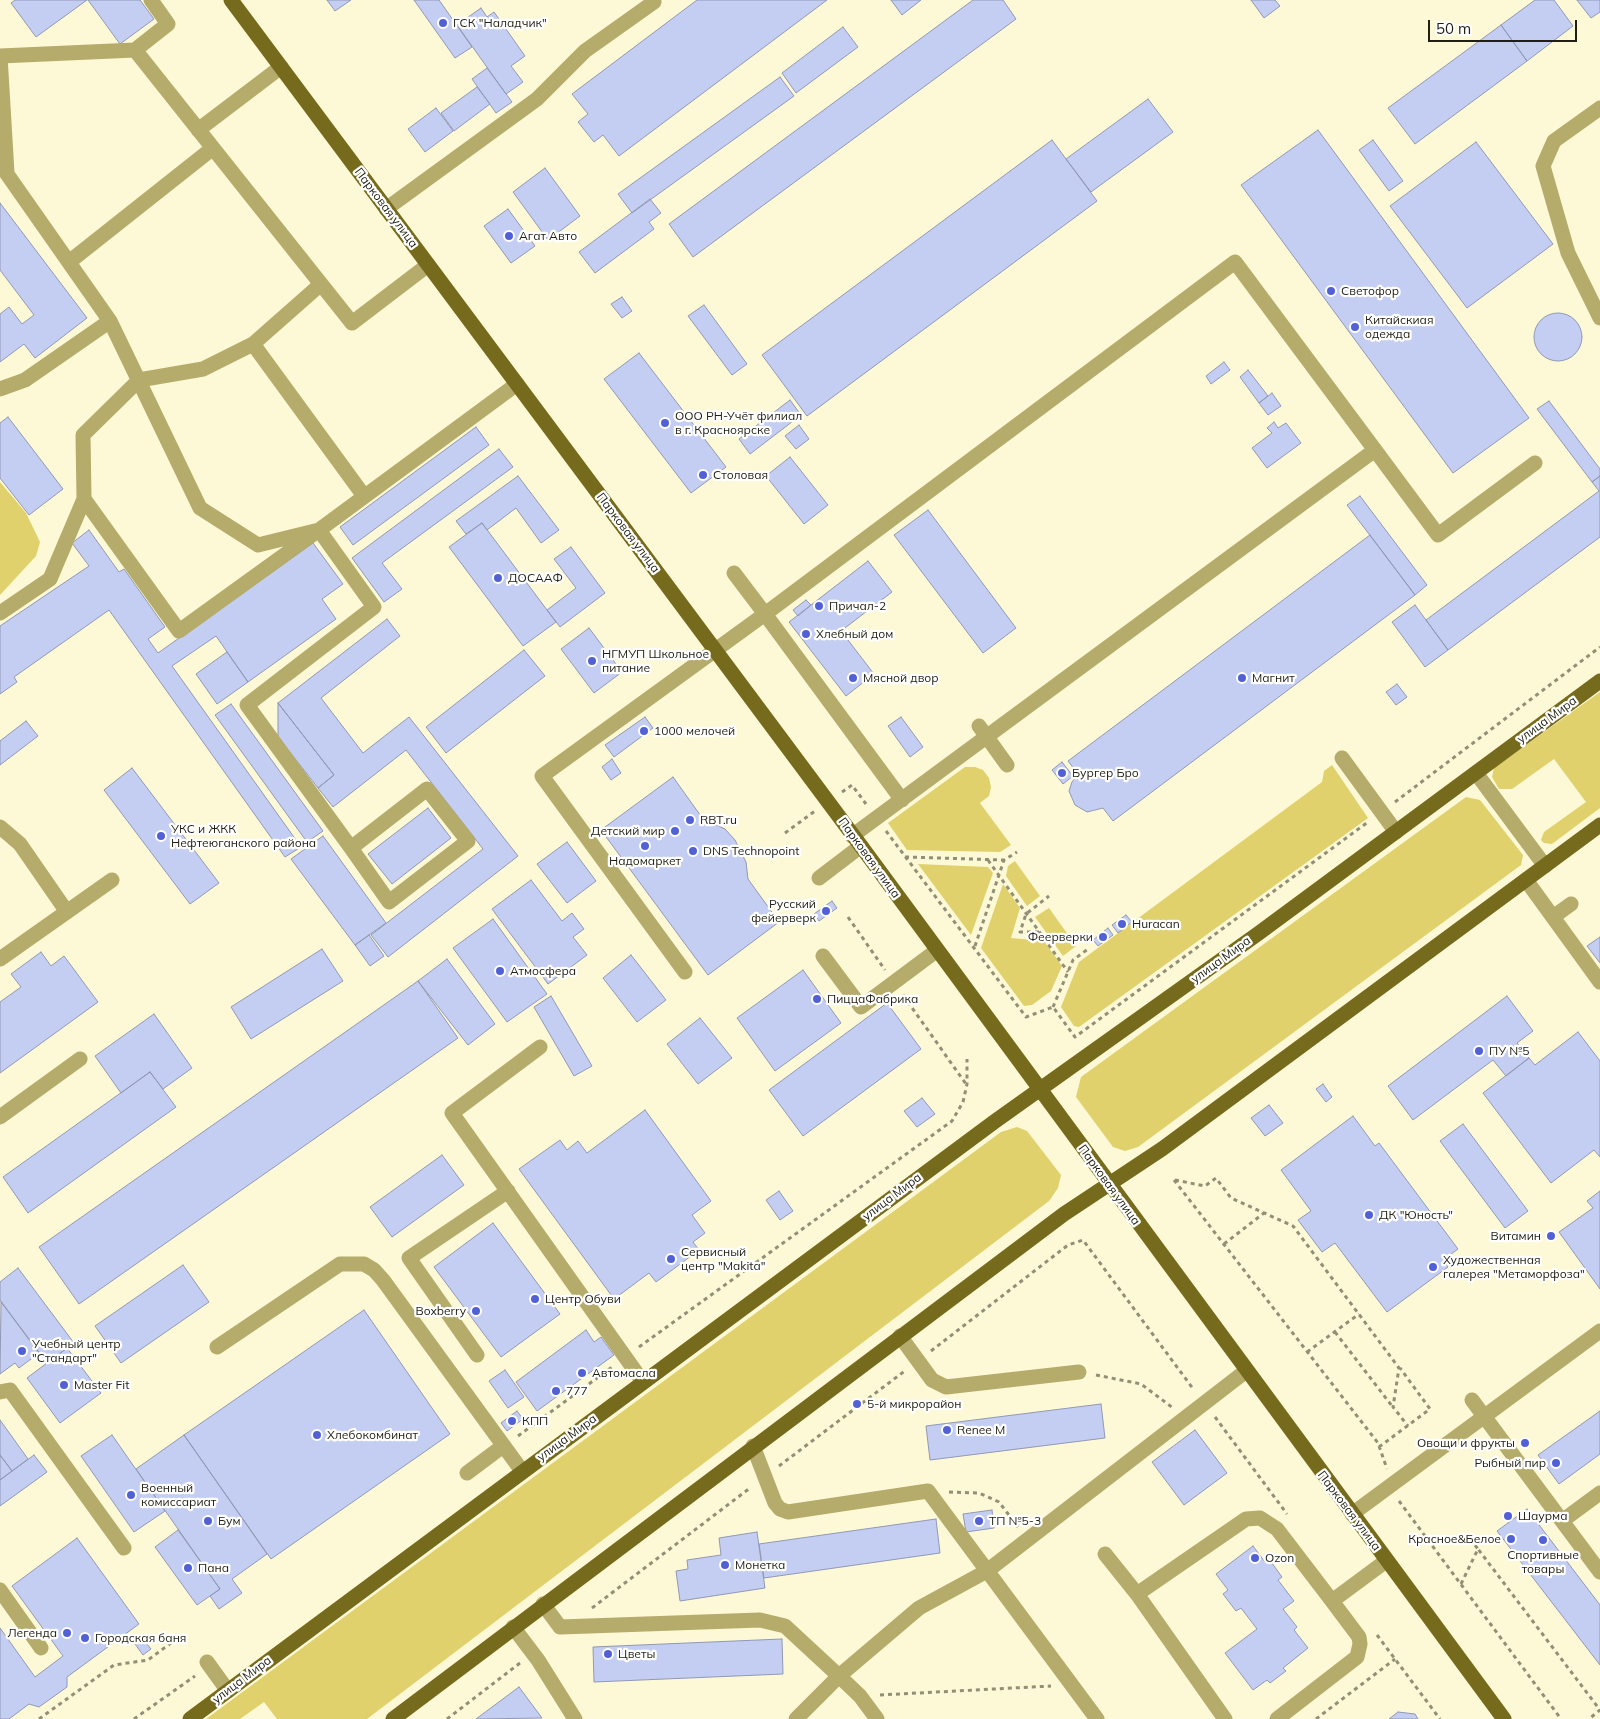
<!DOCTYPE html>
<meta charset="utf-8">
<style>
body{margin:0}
#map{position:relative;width:1600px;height:1719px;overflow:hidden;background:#fdf8d6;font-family:Mulish,sans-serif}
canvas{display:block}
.scale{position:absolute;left:1428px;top:20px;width:149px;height:22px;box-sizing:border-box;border:2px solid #201f12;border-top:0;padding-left:6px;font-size:15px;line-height:18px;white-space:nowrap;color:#201f12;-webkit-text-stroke:4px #fff;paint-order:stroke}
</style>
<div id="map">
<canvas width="1600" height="1719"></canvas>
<div class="scale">50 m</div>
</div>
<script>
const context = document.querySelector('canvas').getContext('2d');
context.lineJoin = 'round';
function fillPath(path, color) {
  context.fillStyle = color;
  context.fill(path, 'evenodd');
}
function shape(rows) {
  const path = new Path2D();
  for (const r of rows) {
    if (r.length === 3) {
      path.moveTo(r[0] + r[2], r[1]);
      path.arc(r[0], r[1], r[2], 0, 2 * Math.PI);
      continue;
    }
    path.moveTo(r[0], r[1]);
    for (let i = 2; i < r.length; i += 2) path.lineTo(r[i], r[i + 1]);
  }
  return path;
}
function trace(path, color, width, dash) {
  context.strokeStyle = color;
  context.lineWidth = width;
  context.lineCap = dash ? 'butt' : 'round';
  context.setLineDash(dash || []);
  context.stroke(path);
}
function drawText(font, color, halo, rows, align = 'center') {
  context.font = font + ' Mulish,sans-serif';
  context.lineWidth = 4.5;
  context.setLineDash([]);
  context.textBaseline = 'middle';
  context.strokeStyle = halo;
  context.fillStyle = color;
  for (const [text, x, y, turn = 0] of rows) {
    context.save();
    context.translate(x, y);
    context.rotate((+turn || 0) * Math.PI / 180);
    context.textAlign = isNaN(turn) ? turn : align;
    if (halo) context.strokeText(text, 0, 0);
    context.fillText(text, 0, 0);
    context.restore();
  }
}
fillPath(shape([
 [0,482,26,513,40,542,36,556,0,595],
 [1600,692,1600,808,1552,844,1544,843,1541,840,1544,832,1586,802,1554,759,1512,789,1499,789,1492,777,1494,768],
 [1332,765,1368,818,1079,1027,1074,1026,1061,1007,1079,962,1322,782,1324,771],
 [965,767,975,767,983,770,989,778,991,787,989,796,980,803,1011,845,1000,852,907,850,888,823],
 [1466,797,1480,800,1523,855,1521,865,1138,1147,1125,1151,1113,1147,1076,1097,1081,1077],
 [1015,861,1040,896,1027,906,1006,876,1008,866],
 [918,864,988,867,993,873,971,935],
 [1003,884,1020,908,1011,938,1044,941,1062,966,1051,991,1032,1005,1024,1006,981,948],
 [1049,908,1076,946,1063,956,1035,917],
 [1017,1127,1027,1131,1061,1175,1058,1188,1049,1201,367,1719,277,1719,264,1702,240,1719,206,1719,1001,1132]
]), '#e0d16c');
const building = shape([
 [15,0,87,0,36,37,11,3,15,0],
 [88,0,140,0,154,19,120,44,88,0],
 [327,0,351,0,335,11,327,0],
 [414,0,439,0,472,47,455,58,414,0],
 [697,0,827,0,619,156,603,135,594,142,578,122,588,114,572,94,697,0],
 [891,0,921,0,902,15,891,0],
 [973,0,1003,0,1016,19,693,257,669,224,973,0],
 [1251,0,1275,0,1280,6,1264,18,1251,0],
 [1535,0,1554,0,1573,26,1527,61,1501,25,1535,0],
 [1577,0,1600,0,1600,12,1591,18,1577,0],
 [481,8,487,17,494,12,525,56,511,66,523,82,506,94,457,25,481,8],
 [1501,25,1527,61,1415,144,1388,108,1501,25],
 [843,27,858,47,796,93,782,73,843,27],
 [487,68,512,102,496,113,472,79,487,68],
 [780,77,794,96,632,213,618,194,780,77],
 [477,87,490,104,454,131,441,113,477,87],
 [1148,99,1173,132,1091,192,1066,159,1148,99],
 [436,108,453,131,425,152,408,129,436,108],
 [1318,130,1529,418,1453,473,1241,185,1318,130],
 [1052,140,1097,201,807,416,762,355,1052,140],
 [1373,140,1403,181,1389,191,1359,150,1373,140],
 [1476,142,1553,244,1467,308,1390,206,1476,142],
 [545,168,580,216,548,240,513,192,545,168],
 [650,199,661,213,649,222,654,229,595,273,579,252,650,199],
 [0,203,87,318,35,358,24,344,0,362,0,314,9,307,22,324,34,315,0,270,0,203],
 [508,209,535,246,511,263,484,226,508,209],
 [622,297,632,311,622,318,611,304,622,297],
 [704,305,747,364,732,375,688,316,704,305],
 [1558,337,24],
 [639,353,726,467,691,493,604,379,639,353],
 [1224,362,1230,370,1211,384,1206,376,1224,362],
 [1248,370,1268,396,1259,403,1240,377,1248,370],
 [1272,393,1281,406,1268,415,1259,403,1272,393],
 [790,400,801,415,750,454,739,439,790,400],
 [1549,401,1600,469,1600,476,1592,482,1537,409,1549,401],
 [8,417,63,489,29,515,0,478,0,423,8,417],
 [1274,422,1278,428,1286,423,1301,443,1267,468,1252,448,1272,433,1267,428,1274,422],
 [799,425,809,439,796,449,785,436,799,425],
 [476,427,489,445,353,545,340,527,476,427],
 [499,449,513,467,382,563,402,589,384,602,352,558,499,449],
 [790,457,828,505,804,524,766,476,790,457],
 [518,476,559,530,541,543,516,508,487,530,482,523,466,534,456,521,518,476],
 [1600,476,1600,537,1448,650,1426,620,1599,491,1592,482,1600,476],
 [1360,496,1427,585,1415,595,1347,505,1360,496],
 [928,510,1016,628,983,653,894,535,928,510],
 [482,523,556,622,523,646,449,547,482,523],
 [89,530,119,572,124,569,165,627,148,639,158,653,313,543,343,584,322,599,336,619,248,682,216,636,172,666,301,847,285,857,109,610,14,677,17,682,0,694,0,626,89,566,72,543,89,530],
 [1370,535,1415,595,1113,821,1103,808,1087,812,1075,805,1069,791,1072,782,1078,774,1068,761,1370,535],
 [571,547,605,593,560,627,547,610,576,588,554,559,571,547],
 [868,561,892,592,841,631,874,674,846,696,789,622,868,561],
 [806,600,811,605,798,616,793,610,806,600],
 [1415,605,1448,650,1425,667,1392,622,1415,605],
 [387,619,400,636,321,698,363,753,409,717,518,856,388,957,371,935,483,849,406,750,333,807,318,788,334,775,278,703,387,619],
 [589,628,622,672,594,693,561,649,589,628],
 [524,650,545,676,446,753,426,727,524,650],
 [227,652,248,682,217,704,196,674,227,652],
 [1397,684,1407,697,1396,705,1386,692,1397,684],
 [278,703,334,775,318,788,278,737,278,703],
 [231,704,323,831,307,842,215,715,231,704],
 [645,717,653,728,614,757,605,745,645,717],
 [901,717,923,747,910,757,888,726,901,717],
 [26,721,38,736,0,765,0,741,26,721],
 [612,759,621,773,611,780,602,767,612,759],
 [1062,762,1073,776,1063,784,1052,770,1062,762],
 [132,768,219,883,190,904,104,790,132,768],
 [673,777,703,819,725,829,735,840,746,862,748,879,779,922,708,975,601,830,673,777],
 [428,808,451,838,392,884,368,854,428,808],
 [323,836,386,923,355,945,291,859,323,836],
 [567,842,596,881,567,903,537,864,567,842],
 [531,880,562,921,572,913,584,929,573,937,587,955,548,984,492,909,531,880],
 [832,901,837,908,819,921,814,914,832,901],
 [1126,915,1132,922,1118,933,1112,925,1126,915],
 [493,919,547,994,507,1022,453,948,493,919],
 [1108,928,1113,935,1098,946,1093,940,1108,928],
 [369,935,384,956,370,966,355,945,369,935],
 [1600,937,1600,963,1587,946,1600,937],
 [322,949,343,981,251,1039,231,1007,322,949],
 [41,952,51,966,64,956,98,1002,0,1073,0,1002,21,987,11,974,41,952],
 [631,955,666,1000,637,1022,603,978,631,955],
 [447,959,495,1024,468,1045,418,981,447,959],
 [803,970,841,1023,775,1071,737,1018,803,970],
 [418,981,458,1038,79,1304,39,1247,418,981],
 [551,996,592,1066,574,1076,534,1007,551,996],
 [1507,996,1533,1031,1517,1043,1529,1058,1506,1076,1493,1060,1413,1120,1388,1086,1507,996],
 [887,1003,921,1049,803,1136,769,1090,887,1003],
 [154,1014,192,1068,163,1089,150,1072,121,1093,95,1056,154,1014],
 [700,1018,732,1058,698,1084,667,1044,700,1018],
 [1578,1032,1600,1061,1600,1157,1594,1150,1551,1183,1483,1093,1529,1058,1535,1065,1578,1032],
 [150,1072,176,1107,28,1213,3,1177,150,1072],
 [1323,1084,1332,1097,1326,1102,1316,1089,1323,1084],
 [922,1098,935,1114,917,1127,904,1111,922,1098],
 [1269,1105,1283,1123,1265,1136,1251,1118,1269,1105],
 [645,1110,711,1201,692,1215,705,1233,693,1242,699,1250,656,1282,649,1273,614,1299,519,1169,560,1140,567,1150,578,1141,587,1153,645,1110],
 [1353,1116,1375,1146,1379,1143,1458,1249,1443,1260,1448,1267,1387,1312,1335,1243,1322,1252,1298,1220,1311,1211,1281,1170,1353,1116],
 [1463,1124,1528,1211,1505,1228,1440,1141,1463,1124],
 [442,1155,464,1185,392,1237,370,1207,442,1155],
 [779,1191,793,1211,780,1220,766,1200,779,1191],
 [1600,1191,1600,1289,1559,1232,1593,1208,1587,1201,1600,1191],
 [493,1223,560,1314,501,1357,434,1267,493,1223],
 [183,1265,209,1302,121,1363,95,1326,183,1265],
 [18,1268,74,1343,47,1363,0,1300,0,1282,18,1268],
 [1,1302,39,1353,19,1368,15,1363,0,1374,1,1302],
 [364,1310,450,1434,271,1559,184,1435,364,1310],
 [586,1330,594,1342,601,1337,614,1355,537,1411,516,1382,586,1330],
 [67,1348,101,1393,60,1423,27,1378,67,1348],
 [505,1370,524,1397,508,1408,489,1381,505,1370],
 [1101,1404,1105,1438,930,1460,926,1426,1101,1404],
 [517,1411,523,1419,507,1431,501,1423,517,1411],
 [1600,1411,1600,1454,1559,1484,1538,1455,1600,1411],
 [0,1420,28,1459,12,1471,0,1455,0,1420],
 [1195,1430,1227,1473,1184,1505,1152,1462,1195,1430],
 [112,1435,165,1511,134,1532,81,1456,112,1435],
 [184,1435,267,1554,232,1579,242,1593,219,1609,210,1596,220,1589,136,1469,184,1435],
 [0,1455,12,1471,0,1480,0,1455],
 [34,1455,47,1472,0,1506,0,1480,34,1455],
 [1527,1509,1600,1605,1600,1665,1497,1531,1527,1509],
 [992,1510,994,1528,966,1532,963,1514,992,1510],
 [936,1519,940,1553,764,1578,759,1544,936,1519],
 [178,1530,220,1589,197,1605,155,1547,178,1530],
 [757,1532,765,1588,680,1601,676,1571,688,1569,687,1560,721,1555,719,1538,757,1532],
 [77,1538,139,1624,67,1677,67,1687,39,1707,29,1704,9,1719,0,1719,0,1628,35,1677,63,1656,12,1586,77,1538],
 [1253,1546,1265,1562,1269,1559,1282,1577,1278,1580,1294,1601,1283,1609,1297,1627,1294,1630,1308,1648,1283,1668,1286,1671,1270,1683,1267,1680,1253,1690,1225,1653,1257,1629,1241,1608,1236,1611,1223,1594,1228,1590,1216,1574,1253,1546],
 [142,1638,151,1649,143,1655,135,1644,142,1638],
 [782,1639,783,1674,594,1682,593,1647,782,1639],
 [519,1687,542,1718,476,1719,519,1687],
 [1398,1712,1415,1714,1418,1719,1389,1719,1398,1712]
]);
fillPath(building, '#c4cef2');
trace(building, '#9098b6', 1);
trace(shape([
 [842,792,852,785,866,804],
 [1395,802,1600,647],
 [886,831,1026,1017,1053,1007,1075,1037,1368,822],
 [785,833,815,811],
 [905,857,1004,860],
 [988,860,1068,972],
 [848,917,885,970],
 [1039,932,1020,932,1026,914,1049,896],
 [975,946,1004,860,1017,852],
 [903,995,966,1084],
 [1053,1007,1073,960,1088,949],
 [1174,1180,1378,1443,1387,1469],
 [1175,1180,1205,1186,1216,1178,1231,1198,1293,1226,1399,1368,1393,1407,1408,1426],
 [1224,1244,1264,1213],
 [1335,1332,1392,1406],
 [639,1347,952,1121,963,1102,967,1084,967,1059],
 [931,1351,1068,1245,1083,1240,1194,1390],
 [1307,1352,1359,1314],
 [1096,1375,1141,1384,1173,1408],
 [1215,1417,1287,1514],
 [518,1436,612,1367],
 [1379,1447,1430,1409,1400,1368],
 [779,1466,906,1370],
 [949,1492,979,1493,999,1502,1018,1527],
 [1399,1501,1561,1719],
 [1470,1539,1478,1549],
 [1461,1584,1478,1549,1600,1710,1589,1719],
 [592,1608,750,1488],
 [1377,1635,1440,1719],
 [880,1695,1051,1686],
 [39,1719,114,1665,148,1660,171,1643],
 [134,1719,195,1676],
 [447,1719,520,1663],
 [1316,1719,1395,1659]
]), '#928f77', 3, [4, 4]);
trace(shape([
 [135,50,352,323,428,265],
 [1600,108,1554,141,1543,166,1568,253,1600,318],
 [198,130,281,67],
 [0,164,110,321,200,508,258,545,319,530],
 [7,173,0,56,135,50,168,24,151,0],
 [386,209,537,99,585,51,654,2],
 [69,262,213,148],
 [321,284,253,344,364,496],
 [0,389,25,380,110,321],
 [84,499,179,631,312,535],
 [734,573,765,614,1235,262,1375,450],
 [0,613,50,579,84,499,83,435,139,380,203,369,253,344],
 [979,726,1007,765],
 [1342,758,1396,832],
 [1476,773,1545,866],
 [0,827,20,844,67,912],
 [852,836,1375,450,1438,535,1535,463],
 [351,848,427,789,468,841,389,902,351,848,247,705,374,607,319,530,517,384],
 [819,878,861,846],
 [1526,880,1600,982],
 [1553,917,1571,904],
 [823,956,861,1007,936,951],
 [0,959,112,880],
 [685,972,542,776,765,614,902,800],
 [540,1047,452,1113,643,1382],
 [0,1117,80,1059],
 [900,1336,932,1380,946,1387,1079,1372],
 [217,1347,340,1264,364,1264,374,1270,383,1280,522,1471],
 [477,1355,409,1258,508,1191],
 [0,1392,10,1390,124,1548],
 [1472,1400,1600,1572],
 [753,1446,775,1503,780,1509,788,1512,928,1491,1097,1719],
 [467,1473,503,1446],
 [1352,1514,1600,1331],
 [1562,1521,1600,1493],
 [1105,1554,1137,1594,1225,1719],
 [0,1590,41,1648],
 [1137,1594,1246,1519,1260,1518,1277,1529,1332,1601],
 [543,1604,560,1627,760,1620,785,1626,839,1676,919,1608,987,1571,1246,1371],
 [513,1627,538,1660,575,1719],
 [207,1662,228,1691],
 [796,1719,839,1676,860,1696,877,1719],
 [1277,1719,1357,1657,1360,1644,1359,1637,1332,1601,1386,1561]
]), '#b5ab6b', 15);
trace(shape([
 [231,0,861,846,1504,1719],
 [190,1719,994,1122,1259,933,1600,681],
 [393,1719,1064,1214,1162,1149,1600,825]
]), '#766b1d', 15);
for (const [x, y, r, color] of [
 [443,23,5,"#5260d6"],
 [509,236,5,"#5260d6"],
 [1331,291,5,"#5260d6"],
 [1355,327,5,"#5260d6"],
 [665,423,5,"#5260d6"],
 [703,475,5,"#5260d6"],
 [498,578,5,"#5260d6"],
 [819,606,5,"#5260d6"],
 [806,634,5,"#5260d6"],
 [592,661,5,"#5260d6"],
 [853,678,5,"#5260d6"],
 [1242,678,5,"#5260d6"],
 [644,731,5,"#5260d6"],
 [1062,773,5,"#5260d6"],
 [690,820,5,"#5260d6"],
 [675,831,5,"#5260d6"],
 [161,836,5,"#5260d6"],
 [645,846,5,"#5260d6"],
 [693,851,5,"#5260d6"],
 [826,911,5,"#5260d6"],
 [1122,924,5,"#5260d6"],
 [1103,937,5,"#5260d6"],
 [500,971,5,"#5260d6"],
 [817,999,5,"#5260d6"],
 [1479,1051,5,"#5260d6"],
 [1369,1215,5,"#5260d6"],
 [1551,1236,5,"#5260d6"],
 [671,1259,5,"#5260d6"],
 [1433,1267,5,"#5260d6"],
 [535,1299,5,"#5260d6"],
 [476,1311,5,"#5260d6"],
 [22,1351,5,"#5260d6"],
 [582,1373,5,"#5260d6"],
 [64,1385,5,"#5260d6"],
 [556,1391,5,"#5260d6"],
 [857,1404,5,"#5260d6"],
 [512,1421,5,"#5260d6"],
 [947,1430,5,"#5260d6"],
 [317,1435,5,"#5260d6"],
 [1525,1443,5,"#5260d6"],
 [1556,1463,5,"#5260d6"],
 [131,1495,5,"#5260d6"],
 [1508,1516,5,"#5260d6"],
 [208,1521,5,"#5260d6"],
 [979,1521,5,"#5260d6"],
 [1511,1539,5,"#5260d6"],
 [1543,1540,5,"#5260d6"],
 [1255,1558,5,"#5260d6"],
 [725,1565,5,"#5260d6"],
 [188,1568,5,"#5260d6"],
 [67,1633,5,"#5260d6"],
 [85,1638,5,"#5260d6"],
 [608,1654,5,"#5260d6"]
]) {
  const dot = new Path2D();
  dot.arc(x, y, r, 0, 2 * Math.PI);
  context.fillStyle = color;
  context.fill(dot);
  trace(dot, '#fff', 2);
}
drawText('12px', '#201f12', '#fff', [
 ["ГСК \"Наладчик\"",453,23],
 ["Агат Авто",519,236],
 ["Светофор",1341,291],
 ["Китайскиая",1365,320],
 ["одежда",1365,334],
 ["ООО РН-Учёт филиал",675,416],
 ["в г. Красноярске",675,430],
 ["Столовая",713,475],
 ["ДОСААФ",508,578],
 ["Причал-2",829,606],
 ["Хлебный дом",816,634],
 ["НГМУП Школьное",602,654],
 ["питание",602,668],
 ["Мясной двор",863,678],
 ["Магнит",1252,678],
 ["1000 мелочей",654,731],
 ["Бургер Бро",1072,773],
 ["RBT.ru",700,820],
 ["УКС и ЖКК",171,829],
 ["Нефтеюганского района",171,843],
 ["Детский мир",665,831,"right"],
 ["DNS Technopoint",703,851],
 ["Надомаркет",645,861,"center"],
 ["Русский",816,904,"right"],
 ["фейерверк",816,918,"right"],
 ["Huracan",1132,924],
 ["Феерверки",1093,937,"right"],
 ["Атмосфера",510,971],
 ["ПиццаФабрика",827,999],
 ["ПУ №5",1489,1051],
 ["ДК \"Юность\"",1379,1215],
 ["Витамин",1541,1236,"right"],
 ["Сервисный",681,1252],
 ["центр \"Makita\"",681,1266],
 ["Художественная",1443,1260],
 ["галерея \"Метаморфоза\"",1443,1274],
 ["Центр Обуви",545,1299],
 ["Boxberry",466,1311,"right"],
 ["Учебный центр",32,1344],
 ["\"Стандарт\"",32,1358],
 ["Автомасла",592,1373],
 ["Master Fit",74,1385],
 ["777",566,1391],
 ["5-й микрорайон",867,1404],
 ["КПП",522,1421],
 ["Renee M",957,1430],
 ["Хлебокомбинат",327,1435],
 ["Овощи и фрукты",1515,1443,"right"],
 ["Рыбный пир",1546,1463,"right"],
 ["Военный",141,1488],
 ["комиссариат",141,1502],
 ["Шаурма",1518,1516],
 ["Бум",218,1521],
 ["ТП №5-3",989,1521],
 ["Красное&Белое",1501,1539,"right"],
 ["Спортивные",1543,1555,"center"],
 ["товары",1543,1569,"center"],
 ["Ozon",1265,1558],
 ["Монетка",735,1565],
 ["Пана",198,1568],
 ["Легенда",57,1633,"right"],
 ["Городская баня",95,1638],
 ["Цветы",618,1654]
], 'left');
drawText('12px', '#201f12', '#fff', [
 ["Парковая улица",386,208,53],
 ["Парковая улица",628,533,53],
 ["улица Мира",1547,720,-36],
 ["Парковая улица",869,858,54],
 ["улица Мира",1221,960,-36],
 ["Парковая улица",1109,1185,54],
 ["улица Мира",892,1197,-37],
 ["улица Мира",567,1438,-36],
 ["Парковая улица",1349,1511,53],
 ["улица Мира",242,1680,-37]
]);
</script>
